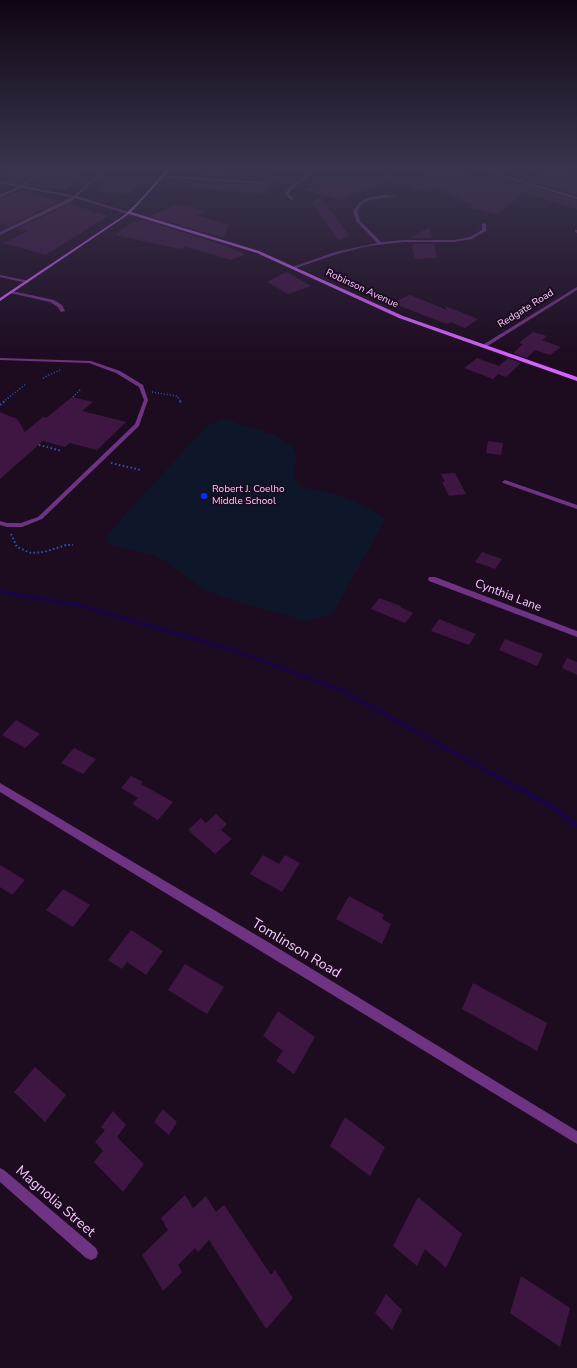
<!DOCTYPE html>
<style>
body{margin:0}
canvas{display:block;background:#1d0b20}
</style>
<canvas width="577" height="1368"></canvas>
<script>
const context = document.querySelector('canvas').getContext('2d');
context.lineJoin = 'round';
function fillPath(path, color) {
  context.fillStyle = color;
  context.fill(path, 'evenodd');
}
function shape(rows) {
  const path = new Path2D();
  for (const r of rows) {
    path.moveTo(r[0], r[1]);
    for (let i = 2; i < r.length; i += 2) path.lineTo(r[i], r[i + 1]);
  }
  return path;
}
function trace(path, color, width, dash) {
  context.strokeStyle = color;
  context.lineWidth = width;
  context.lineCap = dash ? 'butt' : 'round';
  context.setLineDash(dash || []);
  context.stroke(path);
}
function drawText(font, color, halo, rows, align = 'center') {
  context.font = font + ' "Nunito Sans",sans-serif';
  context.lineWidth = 4;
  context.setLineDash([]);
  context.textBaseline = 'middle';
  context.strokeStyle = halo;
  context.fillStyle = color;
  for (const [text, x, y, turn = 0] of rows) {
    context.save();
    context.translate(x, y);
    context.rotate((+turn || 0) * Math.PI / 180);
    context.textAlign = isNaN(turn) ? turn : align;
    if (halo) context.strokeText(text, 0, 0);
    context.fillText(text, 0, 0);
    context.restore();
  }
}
fillPath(shape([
 [224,419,271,434,283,440,293,448,296,455,294,476,299,486,311,490,326,491,354,501,386,518,332,614,306,621,236,601,204,590,166,561,150,554,110,545,107,537,124,516,207,426]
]), '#0e172a');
trace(shape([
 [0,592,78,605,229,649,339,689,494,775]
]), '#19063e', 4.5);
trace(shape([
 [493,774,553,807,577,826]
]), '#19063e', 5.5);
fillPath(shape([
 [7,168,8,168,37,170,22,183,0,180,0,174],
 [68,168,89,170,67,190,46,189,28,185,45,170,64,171],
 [430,168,451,168,498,182,504,179,577,200,577,209,523,193,498,214,467,207,472,205,436,188,428,192,409,187],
 [553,168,577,174,577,195,511,176,521,172,536,176],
 [205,170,255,174,256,171,277,173,265,194,190,188,196,181,262,186,265,184,262,180,200,176],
 [393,173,394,178,341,200,302,189],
 [113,177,132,178,129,181,140,183,129,194,98,192],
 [22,190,34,192,33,194,60,201,9,226,0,223,0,198],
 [320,197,350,236,338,240,312,203],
 [69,204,108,216,46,255,3,243,28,231,18,228],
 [178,204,205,211,196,215,229,225,223,238,150,216],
 [143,220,224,245,245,254,231,260,186,247,180,249,115,235,134,221,138,222],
 [430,227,432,238,411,238,411,237],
 [412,244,434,244,437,258,415,259],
 [286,272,290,274,311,286,288,294,267,282],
 [410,295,447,310,445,306,478,319,465,328,451,322,447,324,392,303],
 [533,332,547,336,542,340,561,347,550,355,535,350,527,358,513,353,523,344,519,343],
 [477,358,499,366,508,358,521,363,506,377,498,374,493,379,464,368],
 [72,397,93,402,82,411,126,422,97,450,70,443,65,447,43,441,0,479,0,412,17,419,25,432,43,417,46,418],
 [488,441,503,443,501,455,486,453],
 [455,473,466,494,449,496,442,482,445,482,441,474],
 [482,552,502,559,495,569,475,562],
 [379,598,401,606,400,607,413,613,405,623,371,609],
 [439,619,476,634,469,645,431,631],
 [505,639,543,654,537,666,499,650],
 [567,658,577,662,577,675,562,668],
 [16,720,40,734,25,748,2,735],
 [74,748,96,759,83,774,61,763],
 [131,776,143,782,141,784,173,802,158,820,132,804,138,798,121,788],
 [216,814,227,824,221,830,232,839,215,854,188,830,201,818,206,823],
 [263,855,279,864,285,855,300,863,282,892,250,874],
 [0,865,25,880,12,895,0,887],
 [63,889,90,905,73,927,46,910],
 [349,896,384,915,382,919,391,924,382,944,336,919],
 [131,930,163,951,146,975,127,962,122,969,108,960],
 [185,964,224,987,207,1014,168,990],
 [473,983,547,1023,537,1051,462,1009],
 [278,1011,315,1037,294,1074,276,1061,283,1051,263,1036],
 [35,1067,66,1095,45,1122,14,1092],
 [163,1109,177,1122,169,1135,154,1122],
 [113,1111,126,1125,117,1137,144,1164,123,1192,94,1162,103,1151,95,1142,105,1130,101,1127],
 [345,1117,385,1147,370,1176,330,1146],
 [185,1195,193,1208,206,1196,216,1212,224,1205,271,1275,275,1270,293,1298,266,1329,209,1240,198,1252,195,1248,178,1265,182,1272,163,1291,142,1255,168,1230,161,1218],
 [418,1197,462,1234,446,1268,425,1249,417,1266,393,1246],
 [521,1276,570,1308,560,1347,510,1313],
 [386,1294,402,1310,392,1330,375,1313]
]), '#3e1642');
trace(shape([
 [43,378,60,370],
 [152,392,177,396,181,402],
 [73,397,81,389],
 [3,402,26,384]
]), '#2659b7', 1.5, [1, 2]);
trace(shape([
 [180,401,182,404],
 [0,405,5,401],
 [39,445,62,451],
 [111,463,141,470],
 [11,534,17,547,31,553,44,552,66,545,73,545]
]), '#2659b7', 2, [1.5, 2.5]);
fillPath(shape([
 [575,230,577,230,577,233,575,232,575,230],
 [0,358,91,361,120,371,143,385,148,400,139,426,42,519,22,527,7,527,0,525,0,521,7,523,21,523,38,517,135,424,144,400,139,387,116,373,89,363,0,360,0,358]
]), '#6e3382');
fillPath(shape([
 [41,168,45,168,25,186,74,196,105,168,109,168,77,196,131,213,128,214,75,198,72,201,0,235,0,232,72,197,22,188,0,197,0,195,18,187,0,183,0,181,22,185,41,168],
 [314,168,319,168,291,190,289,194,294,199,291,200,285,194,289,188,314,168],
 [471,168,478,168,491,172,503,168,509,168,495,173,577,197,577,199,471,168],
 [163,175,262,182,264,183,262,184,162,177,163,175],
 [384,195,397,196,370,200,362,204,357,211,360,221,381,242,404,240,454,240,470,237,482,230,482,224,484,223,486,224,486,231,472,239,454,242,404,242,368,246,337,254,293,269,293,267,335,252,377,243,357,222,353,211,360,202,368,198,384,195],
 [0,275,29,281,29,282,27,283,0,277,0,275],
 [577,287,577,290,486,347,481,346,577,287],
 [12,291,54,300,62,305,65,311,61,312,58,307,50,302,10,293,10,291,12,291],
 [505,480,577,505,577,509,503,483,502,482,505,480],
 [429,577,435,577,577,631,577,637,429,581,428,579,429,577],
 [0,783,268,942,577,1131,577,1144,0,792,0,783],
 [0,1168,4,1170,96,1248,98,1253,96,1258,91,1260,86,1258,0,1182,0,1168]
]), '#6e3382');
fillPath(shape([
 [168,168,172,168,131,212,259,251,403,316,577,377,577,381,399,318,257,253,129,214,0,301,0,298,123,216,138,202,168,168]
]), '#d561ff');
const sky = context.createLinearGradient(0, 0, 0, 360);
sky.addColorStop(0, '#100612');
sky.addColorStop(0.47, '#3a344e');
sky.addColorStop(1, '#3a344e00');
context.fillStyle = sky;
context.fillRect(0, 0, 577, 360);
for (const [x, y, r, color] of [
 [204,496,4,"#002ef5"]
]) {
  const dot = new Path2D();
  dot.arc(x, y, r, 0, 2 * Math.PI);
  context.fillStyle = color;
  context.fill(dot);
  trace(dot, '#1d0b20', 1.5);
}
drawText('10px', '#f6caff', '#1d0b20', [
 ["Robinson Avenue",362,289,25],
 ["Redgate Road",526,309,-32]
]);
drawText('10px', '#f6caff', '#1d0b20', [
 ["Robert J. Coelho",212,490],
 ["Middle School",212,502]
], 'left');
drawText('12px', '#f6caff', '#1d0b20', [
 ["Cynthia Lane",508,596,21]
]);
drawText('14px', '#f6caff', '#1d0b20', [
 ["Tomlinson Road",296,949,31],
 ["Magnolia Street",55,1202,41]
]);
</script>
